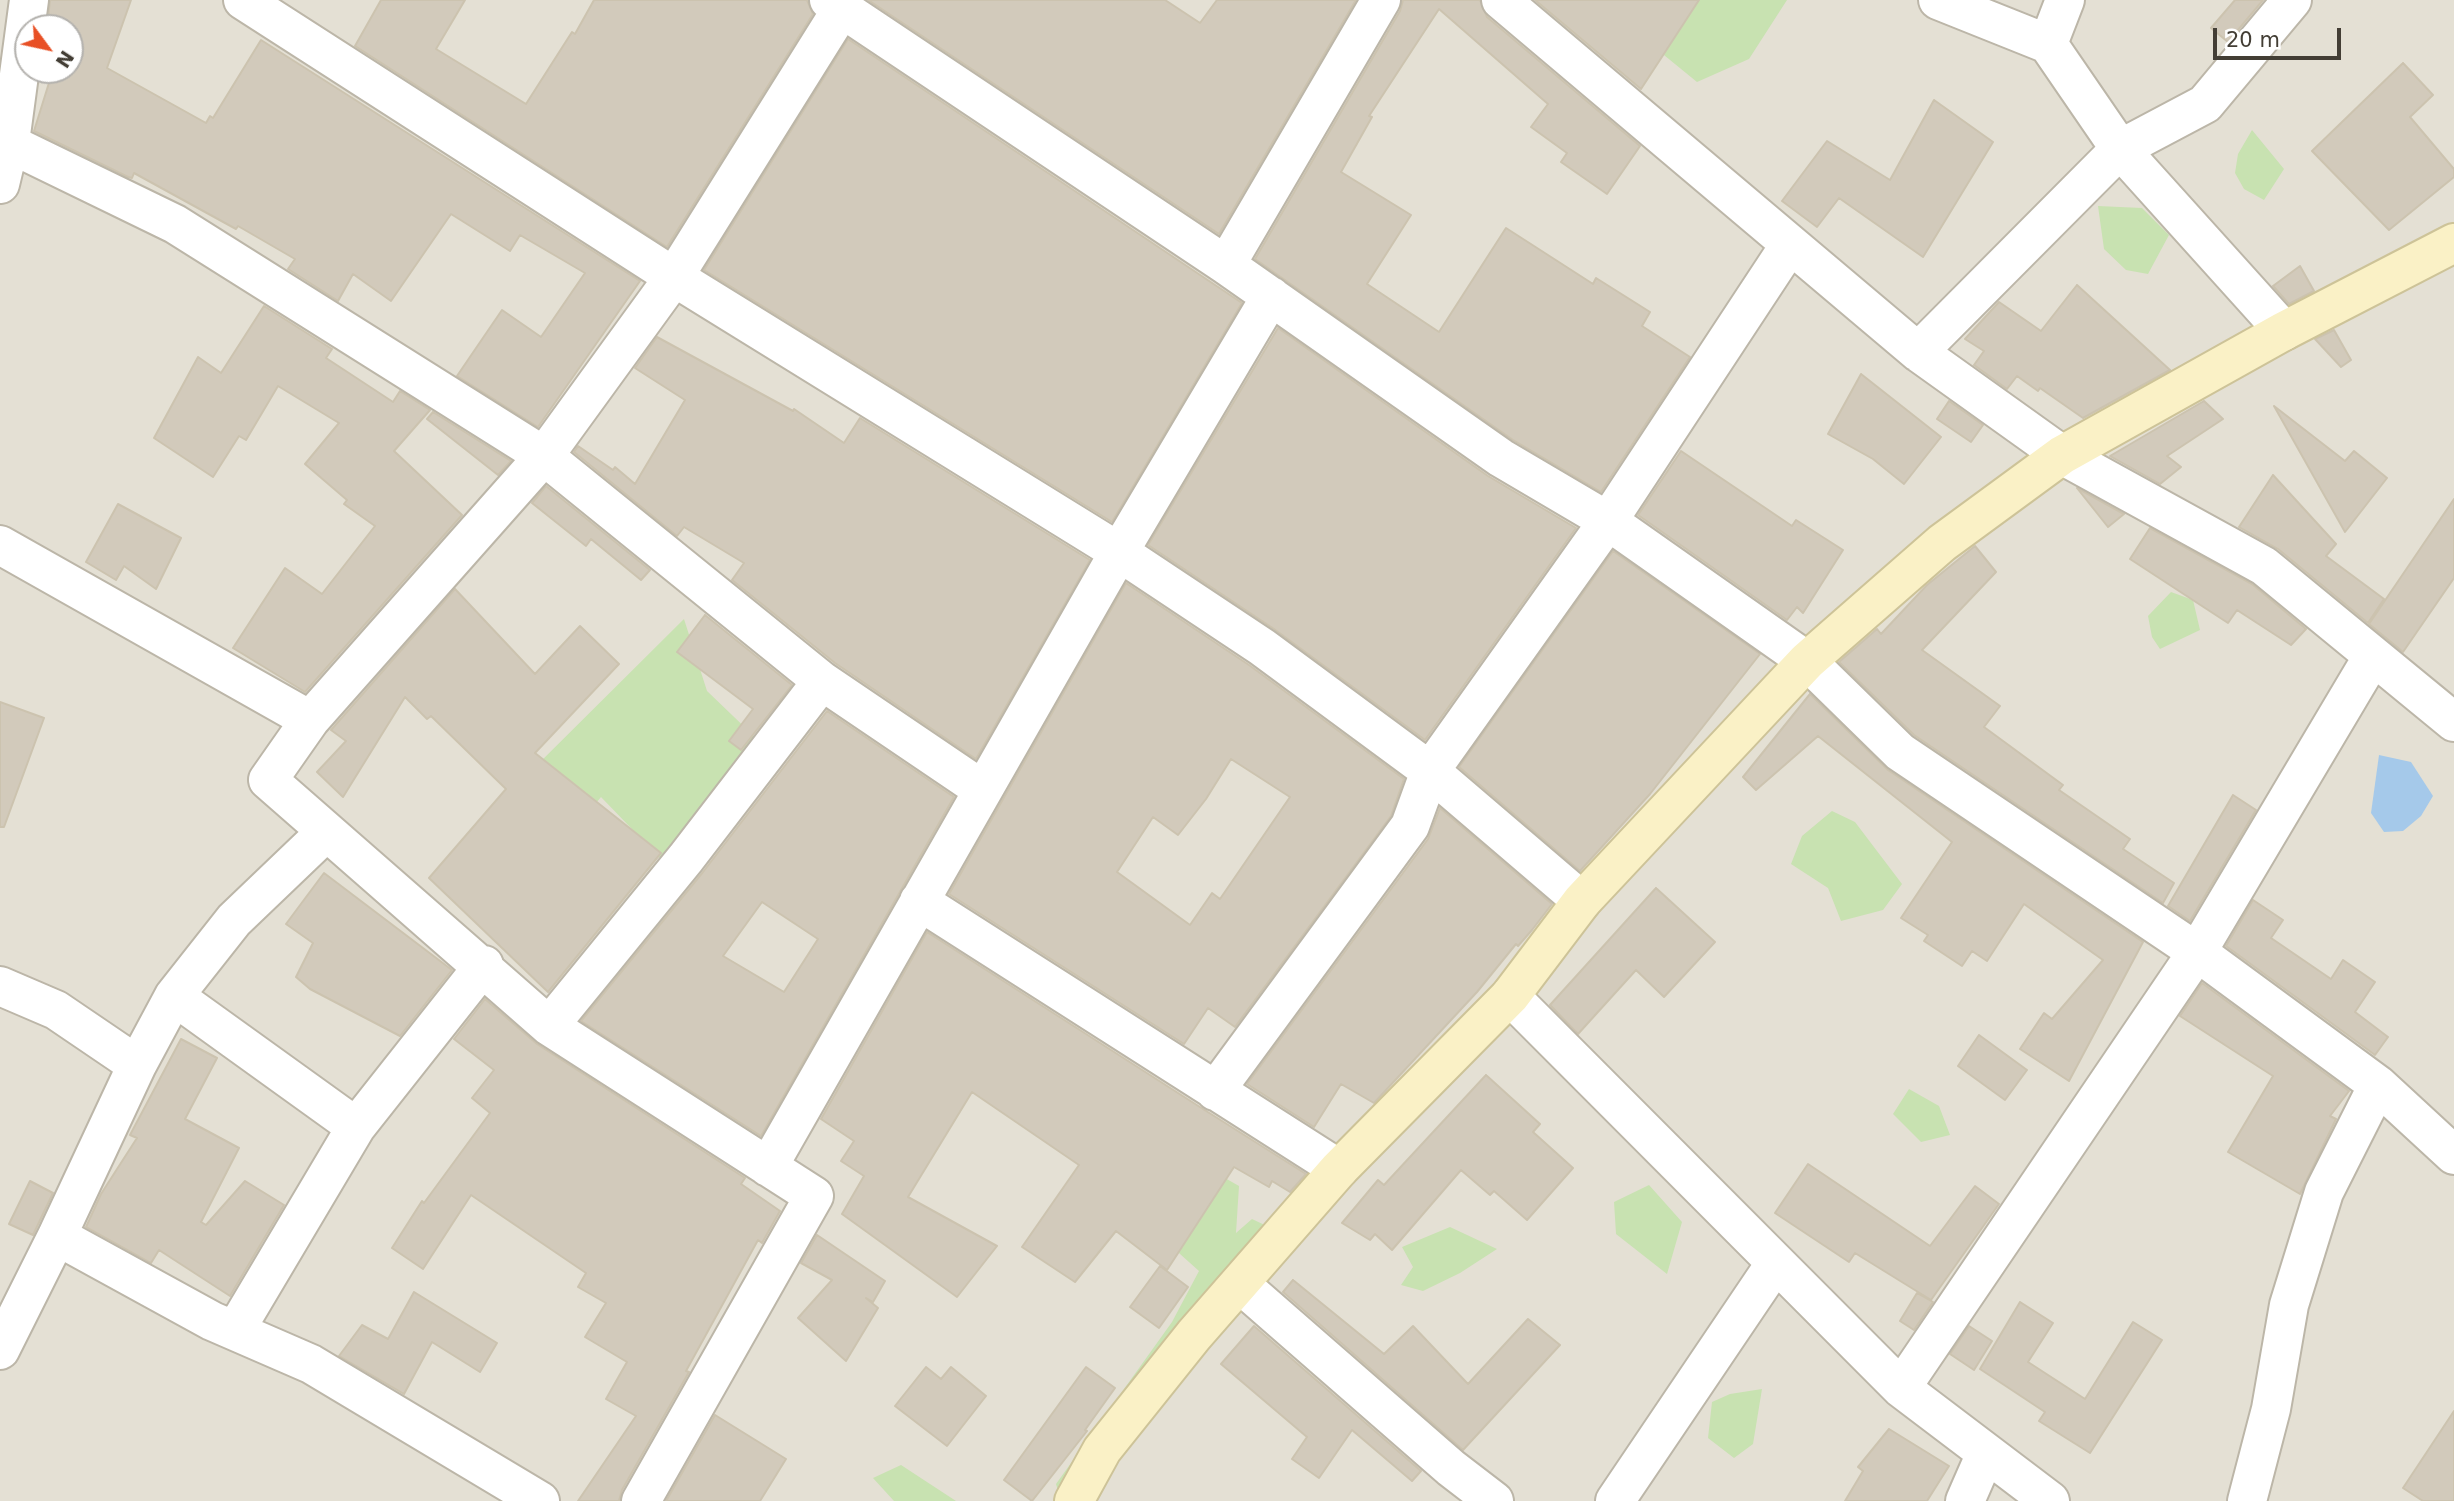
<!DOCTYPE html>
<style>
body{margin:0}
#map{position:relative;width:2454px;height:1501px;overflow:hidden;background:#f1eee5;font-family:"DejaVu Sans",sans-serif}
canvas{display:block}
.north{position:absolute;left:14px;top:14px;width:70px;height:70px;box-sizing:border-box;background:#fff;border:2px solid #b4b2ae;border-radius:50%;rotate:123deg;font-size:19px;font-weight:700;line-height:28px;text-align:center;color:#433e35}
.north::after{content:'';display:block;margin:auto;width:24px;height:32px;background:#e85025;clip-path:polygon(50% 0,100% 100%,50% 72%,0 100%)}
.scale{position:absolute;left:2213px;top:28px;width:128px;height:32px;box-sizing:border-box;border:4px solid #433e35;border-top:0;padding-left:9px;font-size:21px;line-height:24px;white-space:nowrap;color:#433e35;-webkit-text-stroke:5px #fff;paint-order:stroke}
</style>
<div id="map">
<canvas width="2454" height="1501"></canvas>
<div class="north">N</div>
<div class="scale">20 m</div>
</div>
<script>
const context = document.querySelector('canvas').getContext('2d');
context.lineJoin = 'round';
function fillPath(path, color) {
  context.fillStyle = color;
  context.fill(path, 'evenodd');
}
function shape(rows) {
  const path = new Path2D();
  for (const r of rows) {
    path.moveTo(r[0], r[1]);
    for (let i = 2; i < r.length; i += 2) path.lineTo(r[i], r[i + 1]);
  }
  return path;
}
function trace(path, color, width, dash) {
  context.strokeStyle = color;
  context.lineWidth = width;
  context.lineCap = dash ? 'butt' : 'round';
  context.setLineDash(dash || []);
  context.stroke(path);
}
fillPath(shape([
 [0,0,2454,0,2454,1501,0,1501],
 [28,28,70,28,70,70,28,70]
]), '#e4e0d4');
fillPath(shape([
 [1607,0,1787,0,1749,59,1697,82,1626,24],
 [2252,130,2284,169,2264,200,2244,189,2235,173,2238,154],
 [2098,206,2142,208,2169,235,2148,274,2126,270,2104,249],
 [2171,592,2193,600,2200,630,2160,649,2152,637,2148,616],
 [684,619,707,691,758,740,660,858,601,797,558,849,518,784],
 [1832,811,1855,822,1902,884,1883,910,1841,921,1828,888,1791,864,1802,836],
 [1909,1089,1939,1106,1950,1135,1921,1142,1893,1114],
 [1149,1135,1239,1186,1236,1233,1252,1219,1271,1228,1250,1273,1061,1501,1056,1484,1172,1322,1199,1271,1170,1245],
 [1649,1185,1682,1222,1667,1274,1616,1234,1614,1202],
 [1450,1227,1497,1249,1460,1273,1423,1291,1401,1285,1413,1267,1402,1247],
 [1762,1389,1753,1444,1734,1458,1708,1438,1712,1402,1730,1394],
 [901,1465,956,1501,894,1501,873,1478]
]), '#c8e2b1');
fillPath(shape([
 [2379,755,2411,762,2433,796,2421,816,2403,831,2384,832,2371,813]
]), '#a5c9ea');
const building = shape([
 [50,0,131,0,107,68,206,123,210,116,213,118,261,40,640,281,538,427,457,376,502,310,541,337,585,273,520,235,510,251,451,214,391,301,353,274,338,301,288,269,295,259,238,226,236,229,134,173,132,178,128,177,34,131,53,70,70,70,70,28,47,28,50,0],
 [381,0,465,0,436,49,526,104,572,32,575,34,594,0,807,0,813,14,667,247,355,46,381,0],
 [868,0,1165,0,1200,23,1217,0,1356,0,1219,234,868,0],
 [1403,0,1480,0,1487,17,1640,146,1607,194,1561,162,1567,153,1531,127,1548,104,1439,9,1369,116,1372,117,1341,172,1411,215,1367,284,1439,332,1506,228,1593,284,1596,278,1650,312,1642,326,1690,357,1601,492,1513,440,1255,259,1400,11,1403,0],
 [1535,0,1699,0,1641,89,1535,0],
 [2235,0,2263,0,2228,42,2211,28,2235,0],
 [848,39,1242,303,1112,522,704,270,848,39],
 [2403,63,2433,95,2410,117,2454,169,2454,177,2389,230,2312,151,2403,63],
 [1934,100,1993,142,1923,257,1839,198,1817,227,1782,201,1827,141,1890,180,1934,100],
 [2300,266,2314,291,2289,304,2273,286,2300,266],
 [2077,285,2170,370,2083,418,2040,388,2038,391,2017,376,2007,389,1974,365,1984,351,1965,339,1999,302,2041,331,2077,285],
 [264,306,332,349,326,358,393,402,400,391,430,410,394,451,462,515,305,692,233,648,285,568,322,594,375,526,344,504,347,500,305,464,339,423,278,386,246,440,239,436,213,477,154,438,198,357,221,373,264,306],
 [1278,328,1488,476,1576,528,1425,740,1274,629,1148,545,1278,328],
 [2334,330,2351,360,2341,367,2315,339,2334,330],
 [657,337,793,411,794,409,844,443,860,418,1090,560,976,759,835,663,732,580,744,563,684,527,677,536,574,452,578,446,613,470,615,467,635,484,685,400,635,368,657,337],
 [1861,374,1941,437,1904,484,1873,459,1828,434,1861,374],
 [1949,401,1983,425,1971,442,1937,419,1949,401],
 [2204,401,2223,419,2167,456,2181,467,2160,484,2110,456,2204,401],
 [2274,406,2345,461,2354,451,2387,478,2345,532,2274,406],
 [433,412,511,461,498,475,427,419,433,412],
 [1681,451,1792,526,1796,520,1843,550,1803,613,1797,607,1787,620,1638,515,1681,451],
 [2273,475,2336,544,2326,556,2384,599,2368,623,2278,549,2239,527,2273,475],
 [546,486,650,570,641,580,591,539,586,546,532,503,546,486],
 [2077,488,2124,514,2108,527,2077,488],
 [2454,499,2454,578,2403,652,2369,624,2454,499],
 [118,504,181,538,156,589,124,566,116,580,86,562,118,504],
 [2150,528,2252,584,2306,629,2291,645,2237,610,2228,623,2130,559,2150,528],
 [1975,546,1996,572,1922,650,2000,706,1984,727,2063,785,2059,790,2130,839,2123,849,2174,883,2163,903,1914,735,1839,662,1877,629,1881,634,1927,585,1975,546],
 [1613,551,1760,654,1650,794,1580,871,1459,767,1613,551],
 [1126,583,1249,665,1404,779,1391,816,1235,1027,1208,1008,1184,1044,949,894,1126,583],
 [1231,759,1290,797,1220,899,1212,893,1190,925,1117,872,1153,817,1178,835,1206,799,1231,759],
 [455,589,535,674,580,626,619,664,535,753,661,853,548,992,429,878,506,789,431,716,427,719,405,697,343,797,317,772,346,741,331,730,455,589],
 [705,615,792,685,741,750,729,741,753,709,677,652,705,615],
 [1810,694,1888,770,2143,942,2069,1081,2020,1049,2044,1013,2052,1019,2103,960,2024,904,1987,961,1972,951,1962,966,1924,941,1928,935,1901,918,1952,842,1818,736,1756,790,1743,777,1810,694],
 [0,702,44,718,4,827,0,827,0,702],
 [827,711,954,797,761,1136,581,1021,703,872,827,711],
 [762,902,818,939,784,992,723,956,762,902],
 [2233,795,2256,810,2190,921,2168,906,2233,795],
 [1440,808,1552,904,1532,930,1518,946,1516,944,1477,992,1374,1103,1341,1084,1314,1127,1247,1084,1428,839,1440,808],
 [324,873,452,970,400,1036,310,989,296,977,313,943,286,924,324,873],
 [1656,888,1715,942,1664,997,1636,970,1578,1034,1550,1005,1656,888],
 [2253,900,2283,920,2271,938,2331,979,2343,960,2375,982,2355,1012,2388,1037,2375,1055,2226,946,2253,900],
 [927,932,1203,1109,1306,1174,1290,1192,1272,1181,1269,1187,1234,1167,1167,1270,1116,1231,1075,1282,1022,1247,1079,1165,972,1092,908,1197,997,1246,957,1297,842,1214,864,1176,841,1161,854,1141,821,1119,927,932],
 [2202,983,2349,1091,2330,1116,2336,1119,2300,1194,2228,1152,2273,1076,2180,1016,2202,983],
 [485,999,537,1044,745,1178,741,1184,780,1211,762,1243,758,1240,686,1371,689,1372,622,1490,619,1501,578,1501,636,1416,606,1399,627,1362,585,1337,606,1303,578,1287,586,1273,471,1195,423,1269,392,1248,422,1201,424,1203,490,1113,472,1098,494,1070,454,1039,485,999],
 [1979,1035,2027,1070,2005,1100,1958,1066,1979,1035],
 [181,1039,217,1058,185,1119,239,1148,201,1222,206,1225,245,1181,284,1205,230,1296,159,1250,151,1263,86,1227,101,1194,137,1138,130,1135,181,1039],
 [1486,1075,1540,1124,1533,1132,1573,1168,1527,1220,1494,1191,1490,1195,1461,1170,1392,1250,1375,1234,1370,1240,1342,1223,1378,1180,1384,1185,1486,1075],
 [1808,1164,1930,1246,1975,1186,1999,1204,1931,1300,1855,1253,1849,1262,1775,1213,1808,1164],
 [30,1181,53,1193,33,1235,9,1224,30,1181],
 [817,1235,885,1281,873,1302,866,1298,878,1308,846,1361,798,1318,832,1280,801,1263,817,1235],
 [1160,1266,1188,1287,1159,1328,1130,1307,1160,1266],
 [1293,1280,1384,1354,1413,1326,1468,1384,1528,1319,1560,1345,1463,1450,1283,1292,1293,1280],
 [414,1292,497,1343,480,1372,432,1342,404,1394,339,1356,362,1325,388,1339,414,1292],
 [1917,1293,1933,1302,1914,1330,1900,1321,1917,1293],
 [2020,1302,2053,1323,2028,1362,2085,1399,2133,1322,2162,1340,2090,1453,2039,1421,2045,1412,1980,1369,2020,1302],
 [1254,1326,1421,1471,1412,1481,1352,1430,1319,1478,1292,1459,1307,1437,1221,1364,1254,1326],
 [1969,1326,1992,1341,1974,1370,1950,1354,1969,1326],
 [926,1367,941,1379,951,1367,986,1396,947,1446,895,1406,926,1367],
 [1086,1367,1115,1388,1085,1430,1087,1431,1032,1501,1004,1480,1086,1367],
 [2454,1411,2454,1501,2423,1501,2403,1488,2454,1411],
 [715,1415,786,1459,760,1501,666,1501,715,1415],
 [1889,1429,1949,1466,1927,1501,1845,1501,1863,1471,1858,1467,1889,1429]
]);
fillPath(building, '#d2cabb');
trace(building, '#ccc3af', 2);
const street = shape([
 [243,0,674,277,1119,552,1262,647,1430,771,1582,901],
 [829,0,1226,265,1501,458,1608,521,1807,661,1900,752,2197,952,2378,1085,2454,1155],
 [1501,0,1918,352,2062,455,2264,566,2454,722],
 [1938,0,2048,44,2120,149,2284,331],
 [2048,44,2065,0],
 [0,139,175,224,544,456,822,681,983,790],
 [0,184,10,142,29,0],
 [1226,265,1381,0],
 [1918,352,2120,149,2205,104,2292,0],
 [0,545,310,720],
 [919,901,1339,1169],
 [0,986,56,1010,137,1065],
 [174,996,356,1127],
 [1510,996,1901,1388,2050,1501],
 [549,1026,686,858,822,681],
 [1215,1091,1410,826,1430,771,1608,521,1789,246],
 [768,1167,1119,552,1271,296],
 [57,1236,212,1321,311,1364,540,1501],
 [1240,1284,1451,1468,1494,1501],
 [236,1329,356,1127,484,965],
 [0,1350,57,1236,137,1065,174,996,234,920,326,832],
 [1901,1388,2197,952,2373,656],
 [641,1501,814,1196,549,1026,268,780,310,720,544,456,674,277,841,10],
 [1615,1501,1775,1264],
 [1965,1501,1986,1453],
 [2247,1501,2271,1409,2289,1305,2324,1192,2378,1085]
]);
const secondary = shape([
 [1074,1501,1102,1450,1194,1335,1339,1169,1510,996,1582,901,1807,661,1942,543,2062,455,2284,331,2454,243]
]);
trace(street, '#bcb6a8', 42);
trace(secondary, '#cdc398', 42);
trace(street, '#fff', 38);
trace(secondary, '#faf1c6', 38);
</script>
